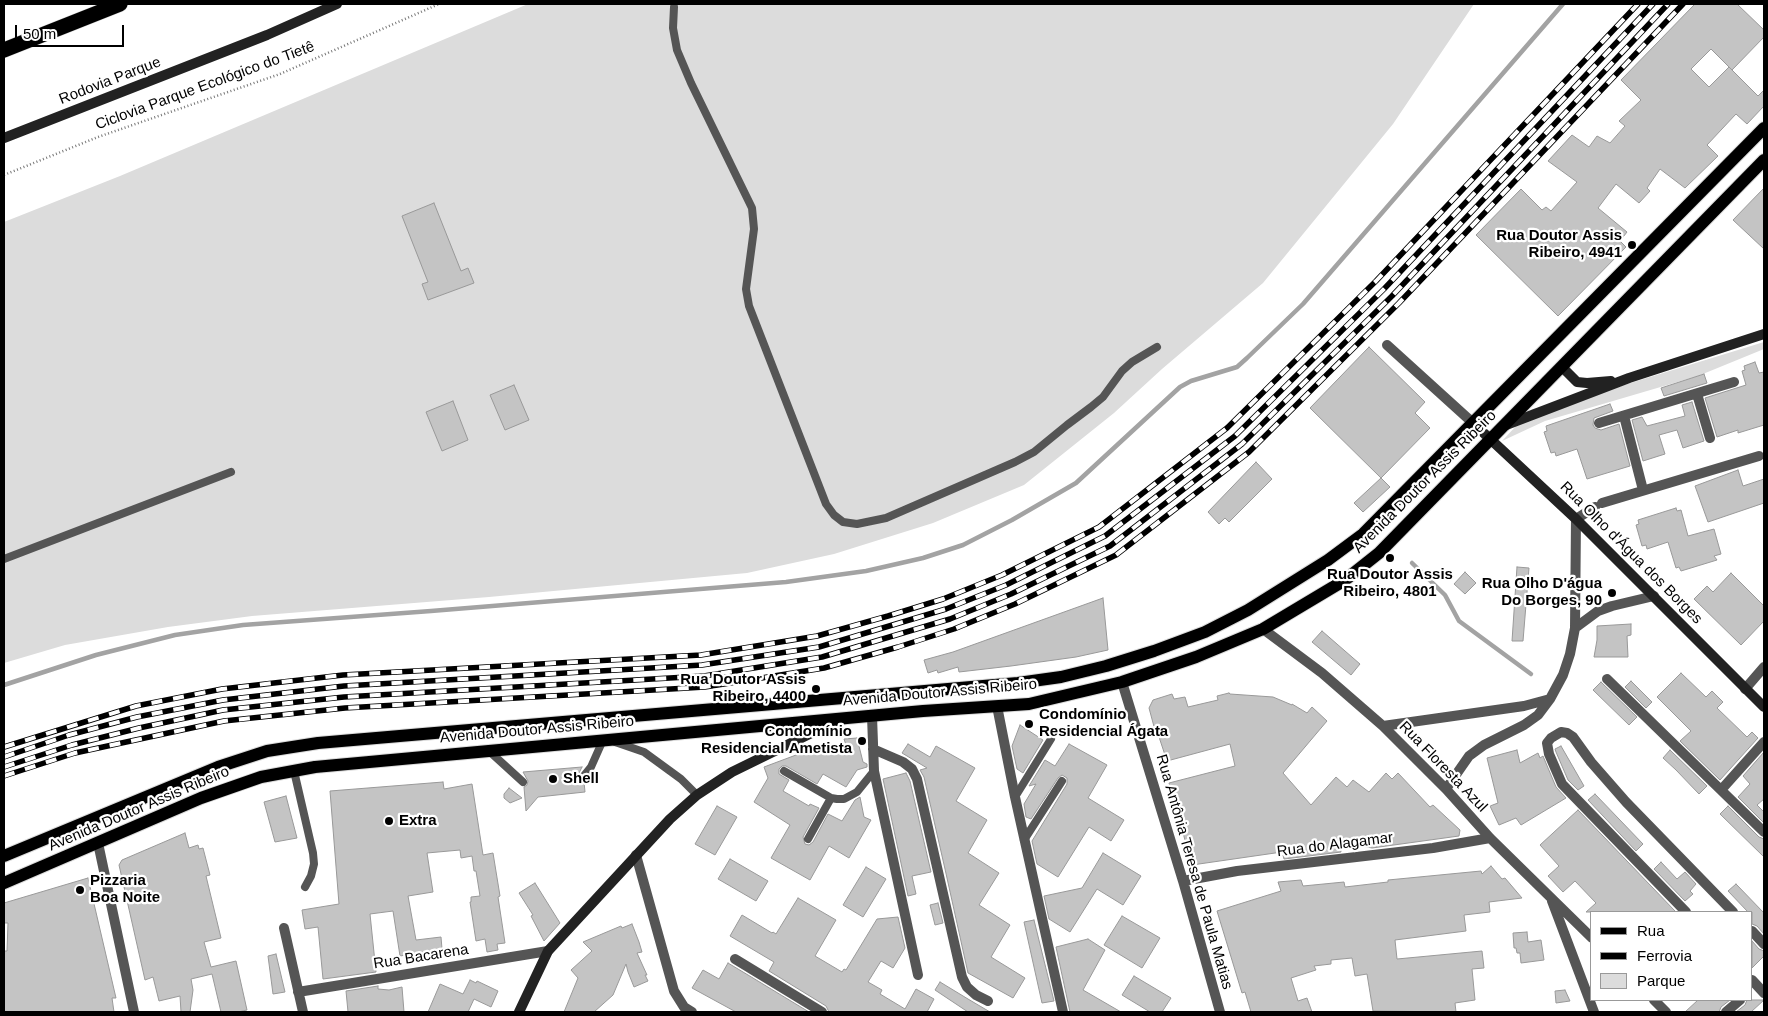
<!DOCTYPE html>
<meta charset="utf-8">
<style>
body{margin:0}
#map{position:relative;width:1768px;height:1016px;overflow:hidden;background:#fff;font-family:Helvetica,sans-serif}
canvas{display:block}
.frame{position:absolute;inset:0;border:5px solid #000;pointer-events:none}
.legend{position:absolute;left:1590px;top:911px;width:162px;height:90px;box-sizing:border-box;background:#fff;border:1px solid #999;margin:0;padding:6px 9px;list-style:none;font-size:15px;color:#000}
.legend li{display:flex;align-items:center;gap:10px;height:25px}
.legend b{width:25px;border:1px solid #999}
.scale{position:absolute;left:15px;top:25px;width:109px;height:22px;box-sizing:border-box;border:2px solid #000;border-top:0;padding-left:6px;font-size:15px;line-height:18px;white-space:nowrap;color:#000;-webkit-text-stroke:4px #fff;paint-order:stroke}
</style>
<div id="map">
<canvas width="1768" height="1016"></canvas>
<div class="frame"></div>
<ul class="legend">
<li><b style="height:6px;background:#000"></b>Rua</li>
<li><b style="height:6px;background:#000"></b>Ferrovia</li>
<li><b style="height:14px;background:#dcdcdc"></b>Parque</li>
</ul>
<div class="scale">50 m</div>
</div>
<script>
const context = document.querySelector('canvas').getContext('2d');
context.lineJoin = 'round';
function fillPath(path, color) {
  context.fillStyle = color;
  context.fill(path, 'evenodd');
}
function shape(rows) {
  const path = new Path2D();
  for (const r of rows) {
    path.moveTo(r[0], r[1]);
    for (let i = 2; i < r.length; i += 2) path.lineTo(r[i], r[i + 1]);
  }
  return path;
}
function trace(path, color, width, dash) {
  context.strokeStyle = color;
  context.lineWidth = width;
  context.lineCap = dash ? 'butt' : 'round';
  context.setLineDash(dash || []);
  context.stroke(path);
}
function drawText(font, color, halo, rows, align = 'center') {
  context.font = font + ' Helvetica,sans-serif';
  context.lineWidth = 4.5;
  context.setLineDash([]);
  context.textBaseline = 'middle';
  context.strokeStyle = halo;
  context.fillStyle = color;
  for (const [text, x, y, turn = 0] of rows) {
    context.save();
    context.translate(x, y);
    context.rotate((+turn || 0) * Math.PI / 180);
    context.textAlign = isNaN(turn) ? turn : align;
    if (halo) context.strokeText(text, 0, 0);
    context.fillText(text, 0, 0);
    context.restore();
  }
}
fillPath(shape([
 [528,4,1474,4,1393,124,1263,283,1162,369,1114,413,1024,485,933,523,834,554,747,573,489,597,252,616,168,627,65,645,4,663,4,222,120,176],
 [1764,342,1764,349,1698,376,1545,421,1502,441,1532,409,1559,405]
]), '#dcdcdc');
trace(shape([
 [1412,563,1445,595,1459,621,1531,674],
 [4,685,96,655,175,635,243,625,431,611,786,582,866,571,923,558,963,545,1012,520,1076,483,1180,387,1191,381,1237,367,1247,358,1303,304,1563,4]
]), '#a3a3a3', 4.5);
const building = shape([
 [1695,4,1737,4,1764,30,1764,37,1732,70,1711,49,1691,69,1709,87,1729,67,1758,96,1764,90,1764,106,1747,124,1736,114,1707,145,1718,156,1685,188,1660,169,1647,188,1650,191,1639,203,1616,184,1598,208,1627,232,1620,241,1626,247,1558,316,1476,235,1521,189,1542,210,1546,207,1551,211,1577,182,1548,161,1572,135,1589,147,1597,136,1610,143,1625,126,1619,121,1641,100,1621,80,1695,4],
 [1764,188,1764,249,1733,220,1764,188],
 [434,203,461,271,468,268,474,283,428,300,422,284,428,282,402,216,434,203],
 [1369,347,1425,402,1415,413,1430,428,1381,478,1310,408,1369,347],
 [1755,362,1759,373,1764,372,1764,425,1738,433,1738,430,1717,437,1705,398,1746,385,1742,371,1745,370,1744,366,1755,362],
 [1704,374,1707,383,1664,396,1661,388,1704,374],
 [514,385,529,420,505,430,490,395,514,385],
 [453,401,468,440,442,451,426,412,453,401],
 [1692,402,1704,441,1683,448,1677,430,1659,435,1665,454,1643,461,1632,420,1642,417,1647,426,1685,416,1682,405,1692,402],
 [1610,404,1613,411,1594,418,1593,425,1595,428,1601,430,1619,424,1630,466,1587,479,1577,449,1556,456,1555,452,1551,453,1544,432,1547,431,1546,426,1610,404],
 [1256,462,1272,479,1229,522,1225,518,1219,524,1208,512,1256,462],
 [1738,470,1743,486,1764,479,1764,503,1708,522,1695,486,1738,470],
 [1381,478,1390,487,1363,512,1354,503,1381,478],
 [1676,508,1677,511,1681,510,1688,536,1714,529,1721,554,1714,556,1717,560,1681,571,1679,567,1676,568,1668,542,1647,549,1646,545,1642,546,1636,525,1639,524,1638,520,1676,508],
 [1517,567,1529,568,1523,641,1512,641,1517,567],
 [1465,572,1476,583,1465,594,1454,584,1465,572],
 [1731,573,1764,606,1764,621,1741,645,1694,599,1707,586,1713,592,1731,573],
 [1103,598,1108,650,1076,657,1011,666,959,672,958,667,938,673,937,670,928,673,924,660,953,652,1103,598],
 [1631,624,1631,635,1627,636,1628,657,1594,657,1597,640,1597,626,1631,624],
 [1322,631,1360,664,1351,675,1312,642,1322,631],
 [1681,673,1706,697,1712,691,1723,702,1717,708,1747,737,1752,732,1758,738,1720,780,1680,741,1691,731,1657,697,1681,673],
 [1631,681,1652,702,1646,708,1625,687,1631,681],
 [1601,682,1637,717,1629,725,1593,690,1601,682],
 [1229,693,1230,694,1273,697,1292,705,1292,704,1307,713,1312,707,1327,721,1283,773,1311,805,1336,777,1347,787,1353,780,1369,792,1386,773,1392,779,1398,773,1430,807,1433,805,1460,830,1459,836,1372,848,1339,841,1341,852,1284,859,1282,852,1192,865,1169,783,1235,766,1230,744,1167,761,1158,734,1156,734,1149,708,1153,700,1172,694,1174,699,1185,697,1188,707,1218,700,1217,696,1229,693],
 [1020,725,1043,740,1023,773,1017,769,1012,746,1020,725],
 [857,738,863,762,867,764,867,767,857,770,846,787,823,774,817,784,786,766,782,766,779,769,779,774,789,780,783,791,809,806,810,804,819,808,803,837,805,844,809,845,813,842,828,814,842,821,855,800,860,797,864,817,871,820,849,858,829,846,810,880,771,858,790,825,754,802,768,778,764,767,820,746,829,751,832,746,849,754,844,739,857,738],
 [908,744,930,757,936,746,975,768,956,801,987,820,968,853,999,873,979,905,1010,925,991,957,1025,978,1013,998,968,973,945,869,924,777,920,770,927,768,902,753,908,744],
 [1069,744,1107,765,1088,798,1124,820,1111,841,1089,827,1058,877,1037,864,1032,841,1067,784,1067,778,1062,775,1058,778,1031,819,1026,817,1024,804,1036,784,1029,786,1045,760,1055,766,1069,744],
 [1561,746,1584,786,1578,790,1568,780,1556,752,1555,749,1561,746],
 [1517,750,1520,763,1538,753,1540,758,1543,756,1556,787,1566,798,1521,825,1516,818,1499,825,1490,806,1498,803,1487,758,1517,750],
 [1670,750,1707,786,1699,794,1676,770,1663,758,1670,750],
 [1764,752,1764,799,1757,805,1764,812,1764,823,1738,797,1750,784,1743,776,1764,752],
 [582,767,577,777,579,781,584,782,585,792,538,797,526,811,524,787,527,785,528,781,523,772,582,767],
 [906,773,910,781,931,872,912,876,916,894,908,896,883,779,906,773],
 [443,782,444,789,472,784,483,855,493,853,500,896,498,897,505,943,497,944,498,950,487,952,485,939,476,941,470,902,471,902,471,897,480,896,476,871,474,871,472,856,461,858,460,850,427,853,433,892,408,896,416,940,441,937,442,949,400,956,393,911,370,914,376,972,323,979,318,927,305,929,302,910,339,904,330,791,443,782],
 [509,788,522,798,510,803,504,798,504,794,509,788],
 [1595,794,1643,844,1636,851,1588,800,1595,794],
 [286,796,297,838,275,842,264,802,286,796],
 [717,806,737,817,715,855,695,844,717,806],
 [1728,806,1759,837,1764,839,1764,857,1720,814,1728,806],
 [1578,810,1675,911,1674,912,1586,912,1596,903,1575,881,1563,892,1548,876,1559,866,1540,845,1578,810],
 [185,833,189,848,198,845,199,849,203,848,210,875,206,876,221,938,204,942,211,967,236,961,247,1010,238,1012,221,1012,212,974,191,979,193,990,190,1012,181,1012,180,996,159,1001,153,977,145,980,119,865,122,860,185,833],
 [1103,853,1141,876,1123,905,1097,889,1070,932,1049,919,1044,896,1082,888,1103,853],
 [730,859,768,881,756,901,718,879,730,859],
 [1661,862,1677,879,1685,872,1696,884,1690,891,1693,894,1685,901,1654,869,1661,862],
 [1491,866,1502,879,1505,878,1522,898,1489,902,1490,912,1464,915,1466,931,1395,940,1397,959,1482,951,1484,968,1472,969,1475,1000,1455,1003,1456,1012,1373,1011,1367,974,1355,976,1352,958,1331,960,1331,964,1314,966,1316,970,1291,978,1298,1001,1307,998,1312,1012,1251,1012,1245,992,1242,993,1217,911,1281,891,1278,882,1301,880,1303,886,1344,882,1345,887,1388,882,1388,880,1481,871,1482,874,1491,866],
 [866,867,886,879,863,917,843,905,866,867],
 [88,878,116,998,112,998,114,1012,4,1012,4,951,7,951,8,923,4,923,4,903,88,878],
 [535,883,560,923,544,941,531,916,533,915,519,893,535,883],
 [1736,884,1764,913,1764,934,1757,926,1752,924,1752,912,1748,912,1728,891,1736,884],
 [798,898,836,920,815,956,842,972,844,969,846,970,877,919,898,917,905,948,893,968,881,961,868,982,882,990,880,994,905,1009,916,989,934,999,927,1012,829,1012,826,1006,769,971,774,962,730,936,742,915,772,933,773,932,776,934,798,898],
 [938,903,943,923,935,925,930,905,938,903],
 [1122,916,1160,938,1142,968,1104,945,1122,916],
 [1034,920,1054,1001,1042,1003,1024,922,1034,920],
 [632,924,639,942,642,952,637,953,647,975,645,975,648,981,634,987,628,972,626,964,613,995,594,1012,564,1012,578,978,571,970,592,951,583,942,621,926,622,928,632,924],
 [1527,932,1528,942,1541,940,1544,960,1521,963,1520,953,1517,953,1516,948,1514,948,1513,933,1527,932],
 [1088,939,1105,950,1083,990,1121,1012,1070,1012,1056,947,1088,939],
 [1752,941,1759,949,1764,951,1764,956,1752,968,1752,941],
 [276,954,285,992,273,994,268,956,276,954],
 [728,963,748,975,809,1012,736,1012,692,988,703,970,719,979,728,963],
 [1134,976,1171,998,1162,1012,1150,1012,1122,995,1134,976],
 [470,980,476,983,477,981,498,991,491,1007,474,999,468,1012,428,1012,440,984,463,994,470,980],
 [940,982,968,999,990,1012,968,1012,935,990,940,982],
 [378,986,378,989,389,990,402,987,404,1012,348,1012,346,991,378,986],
 [1565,990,1570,1001,1556,1003,1555,991,1565,990],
 [1698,1000,1730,1000,1721,1007,1719,1012,1685,1012,1698,1000],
 [1747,1000,1764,1000,1751,1012,1736,1012,1745,1005,1747,1000]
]);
fillPath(building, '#c4c4c4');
trace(building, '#999', 1);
const primary = shape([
 [4,856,218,767,267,751,318,743,1018,683,1061,677,1106,666,1154,651,1205,632,1248,610,1328,560,1363,534,1764,128],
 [4,883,201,798,261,777,315,767,923,711,1029,704,1122,682,1196,657,1263,629,1345,580,1379,553,1764,160]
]);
const highway = shape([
 [4,50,120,4]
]);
trace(primary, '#dbdbdb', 14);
trace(highway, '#dbdbdb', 16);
trace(shape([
 [4,175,98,137,280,74,439,4]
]), '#777', 2.5, [1, 2.5]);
trace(shape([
 [674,7,673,28,677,50,691,83,752,208,754,229,746,289,749,306,826,504,834,515,843,522,857,524,886,518,1015,462,1034,452,1067,425,1091,407,1103,397,1122,371,1132,362,1157,347],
 [4,559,231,472],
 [615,742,644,752,681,779,697,795],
 [489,751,523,782],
 [294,771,313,853,314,864,311,876,305,887],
 [784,771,831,798,837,799,844,799,857,792,874,771],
 [583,777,591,767,603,740],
 [1015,797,1051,739],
 [808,839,831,798],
 [1024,840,1062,781]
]), '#555', 8);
trace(shape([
 [1387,345,1473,423],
 [1697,394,1710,438],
 [1624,416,1643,490],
 [1599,423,1734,382],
 [1602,503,1759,456],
 [1575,628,1598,611,1612,606,1654,596],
 [1263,629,1322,673,1383,726,1446,789,1490,838,1592,938],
 [1607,679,1764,832],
 [1122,682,1183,881,1220,1012],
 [1745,689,1764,667],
 [997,706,1015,797,1063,1012],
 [872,716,874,771,918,975],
 [1383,726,1524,706,1550,699],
 [873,749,903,762,912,769,917,779,962,977,967,987,976,995,988,1001],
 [1446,789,1469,756,1484,745,1524,725,1538,715,1550,699,1563,675,1570,654,1575,628,1576,519,1595,507],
 [1721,790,1764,742],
 [98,843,134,1012],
 [636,855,674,991,684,1007,692,1012],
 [1183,881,1237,871,1433,848,1490,838],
 [1552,901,1594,1012],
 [1686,912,1562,784,1549,754,1547,743,1551,738,1561,732,1567,733,1573,737,1591,762,1626,802,1733,912],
 [284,928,303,1012],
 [1752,931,1764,944],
 [735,959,822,1012],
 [1752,980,1764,993],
 [298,992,548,951],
 [1654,1000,1666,1012],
 [1726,1012,1740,1000]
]), '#555', 10);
trace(shape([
 [4,138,267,35,337,4],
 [1562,367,1577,382,1587,383,1611,381],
 [1473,423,1576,519,1764,707],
 [1506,425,1629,378,1764,334],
 [519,1012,548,951,670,819,697,795,732,772,836,721]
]), '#222', 10);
trace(primary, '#000', 12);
trace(highway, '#000', 15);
const rail = shape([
 [4,747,136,706,222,689,343,675,701,655,817,636,888,616,943,599,1002,575,1099,527,1227,428,1376,281,1638,4],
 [4,757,69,735,137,717,223,700,344,686,702,665,819,647,946,609,1006,585,1105,536,1235,436,1384,289,1653,4],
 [4,767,72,745,139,728,223,710,344,697,704,676,822,657,950,619,1011,594,1110,546,1242,444,1392,296,1668,4],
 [4,776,75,753,224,721,345,708,705,687,824,668,898,647,954,629,1015,604,1116,555,1249,452,1399,303,1683,4]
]);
trace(rail, '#000', 5.5);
trace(rail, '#fff', 4, [11]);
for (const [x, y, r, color] of [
 [1632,245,5,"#000"],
 [1390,558,5,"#000"],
 [1612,593,5,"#000"],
 [816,689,5,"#000"],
 [1029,724,5,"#000"],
 [862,741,5,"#000"],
 [553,779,5,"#000"],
 [389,821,5,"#000"],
 [80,890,5,"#000"]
]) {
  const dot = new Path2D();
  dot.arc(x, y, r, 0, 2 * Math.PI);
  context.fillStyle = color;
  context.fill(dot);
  trace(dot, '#fff', 2);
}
drawText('15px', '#000', '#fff', [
 ["Rodovia Parque",110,81,-21],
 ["Ciclovia Parque Ecológico do Tietê",205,86,-20],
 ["Avenida Doutor Assis Ribeiro",1425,482,-45],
 ["Rua Olho d'Água dos Borges",1631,553,45],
 ["Avenida Doutor Assis Ribeiro",940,693,-5],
 ["Avenida Doutor Assis Ribeiro",537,730,-5],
 ["Rua Floresta Azul",1443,767,46],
 ["Avenida Doutor Assis Ribeiro",139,809,-23],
 ["Rua do Alagamar",1335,845,-7],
 ["Rua Antônia Teresa de Paula Matias",1194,872,74],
 ["Rua Bacarena",421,957,-9]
]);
drawText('bold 15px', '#000', '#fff', [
 ["Rua Doutor Assis",1622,236],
 ["Ribeiro, 4941",1622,253],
 ["Rua Doutor Assis",1390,575,"center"],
 ["Ribeiro, 4801",1390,592,"center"],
 ["Rua Olho D'água",1602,584],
 ["Do Borges, 90",1602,601],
 ["Rua Doutor Assis",806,680],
 ["Ribeiro, 4400",806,697],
 ["Condomínio",1039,715,"left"],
 ["Residencial Ágata",1039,732,"left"],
 ["Condomínio",852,732],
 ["Residencial Ametista",852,749],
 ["Shell",563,779,"left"],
 ["Extra",399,821,"left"],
 ["Pizzaria",90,881,"left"],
 ["Boa Noite",90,898,"left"]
], 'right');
</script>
